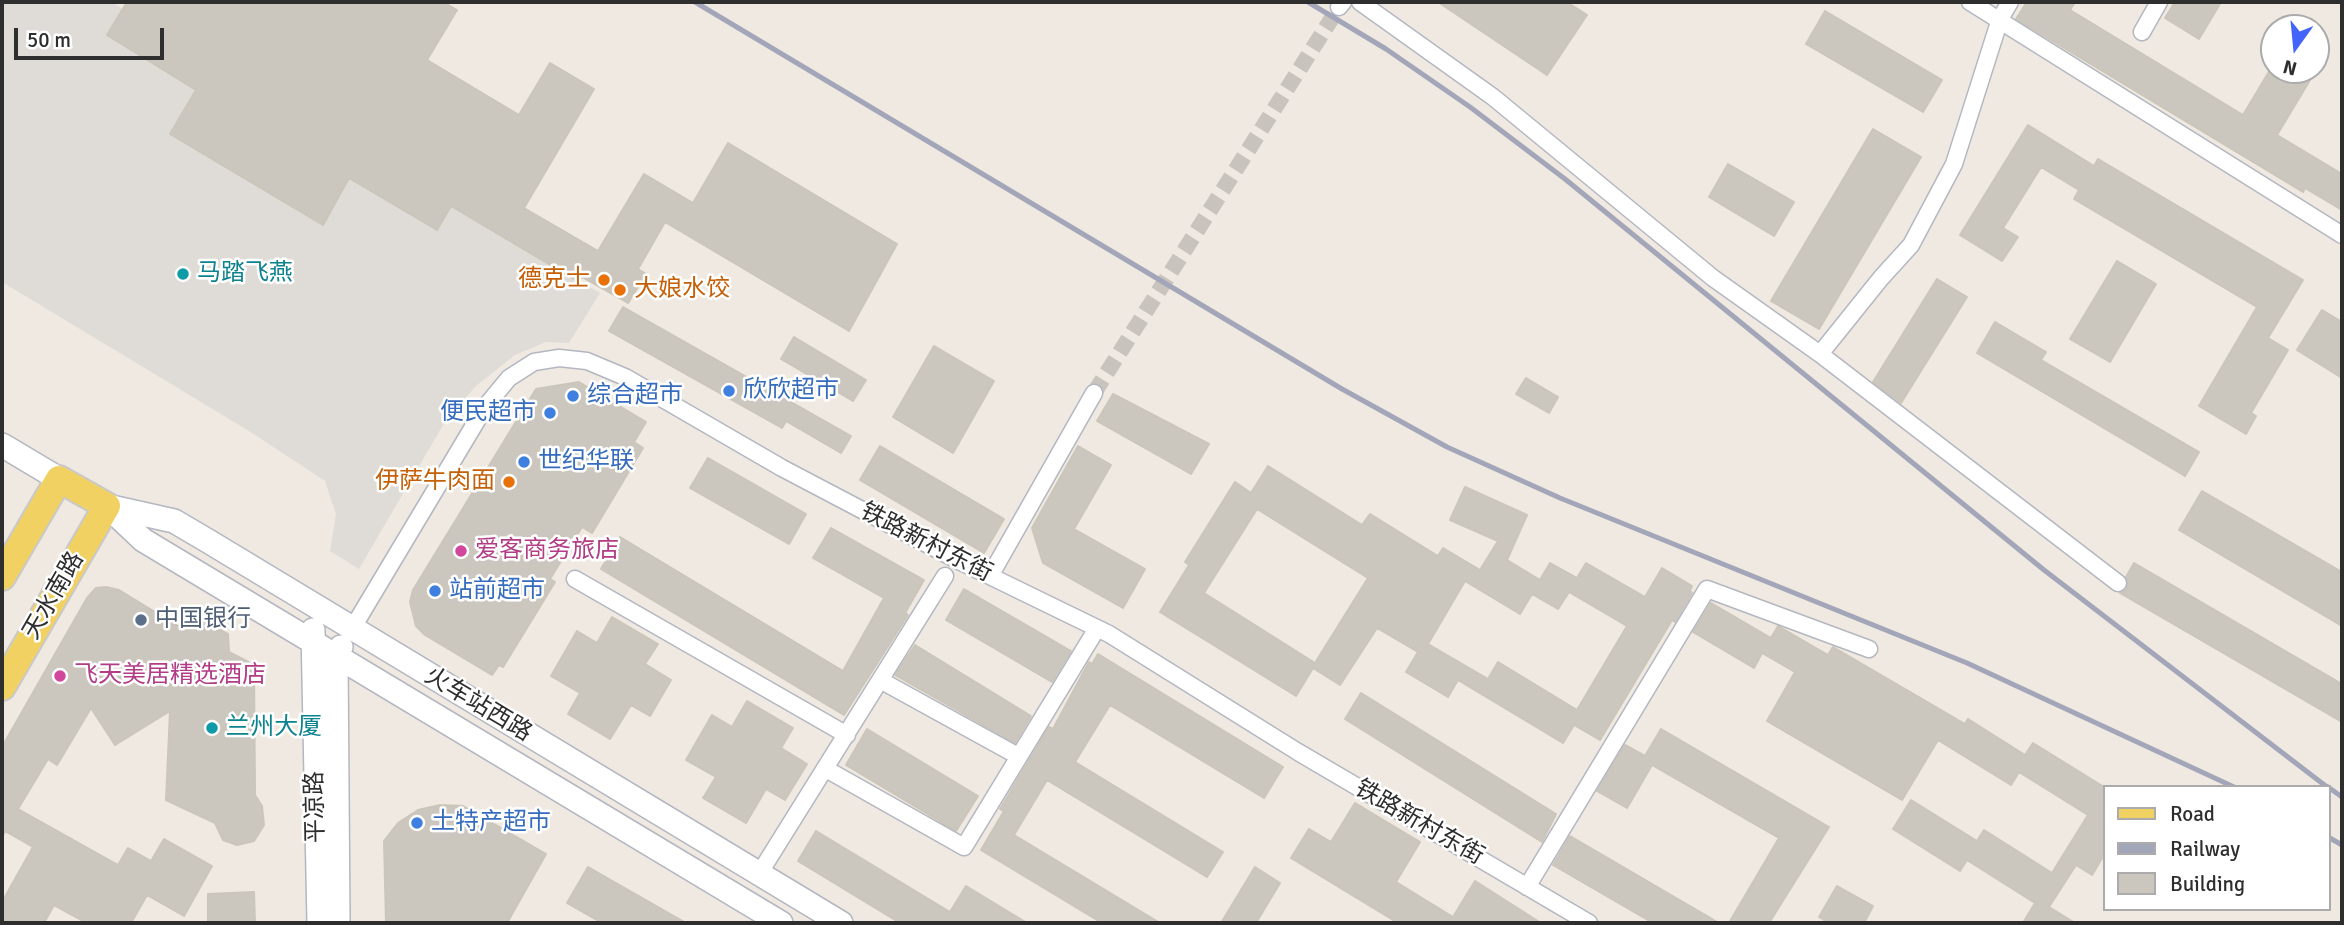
<!DOCTYPE html>
<meta charset="utf-8">
<style>
body{margin:0}
#map{position:relative;width:2344px;height:925px;overflow:hidden;background:#efe9e1;font-family:Signika,sans-serif}
canvas{display:block}
.frame{position:absolute;inset:0;border:4px solid #2e2e2e;pointer-events:none}
.legend{position:absolute;left:2103px;top:785px;width:228px;height:126px;box-sizing:border-box;background:#fff;border:2px solid #ababab;margin:0;padding:9px 12px;list-style:none;font-size:21px;color:#2e2e2e}
.legend li{display:flex;align-items:center;gap:14px;height:35px}
.legend b{width:35px;border:2px solid #ababab}
.north{position:absolute;left:2260px;top:14px;width:70px;height:70px;box-sizing:border-box;background:#fff;border:2px solid #ababab;border-radius:50%;rotate:195deg;font-size:19px;font-weight:700;line-height:28px;text-align:center;color:#2e2e2e}
.north::after{content:'';display:block;margin:auto;width:24px;height:32px;background:#4264fb;clip-path:polygon(50% 0,100% 100%,50% 72%,0 100%)}
.scale{position:absolute;left:14px;top:28px;width:150px;height:32px;box-sizing:border-box;border:4px solid #2e2e2e;border-top:0;padding-left:9px;font-size:21px;line-height:24px;white-space:nowrap;color:#2e2e2e;-webkit-text-stroke:5px #fff;paint-order:stroke}
</style>
<div id="map">
<canvas width="2344" height="925"></canvas>
<div class="frame"></div>
<ul class="legend">
<li><b style="height:9px;background:#f2d163"></b>Road</li>
<li><b style="height:9px;background:#a3a6b8"></b>Railway</li>
<li><b style="height:19px;background:#cbc7bf"></b>Building</li>
</ul>
<div class="north">N</div>
<div class="scale">50 m</div>
</div>
<script>
const context = document.querySelector('canvas').getContext('2d');
context.lineJoin = 'round';
function fillPath(path, color) {
  context.fillStyle = color;
  context.fill(path, 'evenodd');
}
function shape(rows) {
  const path = new Path2D();
  for (const r of rows) {
    path.moveTo(r[0], r[1]);
    for (let i = 2; i < r.length; i += 2) path.lineTo(r[i], r[i + 1]);
  }
  return path;
}
function trace(path, color, width, dash) {
  context.strokeStyle = color;
  context.lineWidth = width;
  context.lineCap = dash ? 'butt' : 'round';
  context.setLineDash(dash || []);
  context.stroke(path);
}
function drawText(font, color, halo, rows, align = 'center') {
  context.font = font + ' Signika,"Noto Sans SC",sans-serif';
  context.lineWidth = 5;
  context.setLineDash([]);
  context.textBaseline = 'middle';
  context.strokeStyle = halo;
  context.fillStyle = color;
  for (const [text, x, y, turn = 0] of rows) {
    context.save();
    context.translate(x, y);
    context.rotate((+turn || 0) * Math.PI / 180);
    context.textAlign = isNaN(turn) ? turn : align;
    if (halo) context.strokeText(text, 0, 0);
    context.fillText(text, 0, 0);
    context.restore();
  }
}
fillPath(shape([
 [2,2,111,2,123,9,107,35,196,90,171,133,323,224,349,178,451,206,600,293,569,343,546,342,515,355,476,386,446,420,359,569,330,551,336,514,325,481,249,431,2,282]
]), '#dfdcd8');
const building = shape([
 [127,2,443,2,457,10,427,60,519,115,550,63,594,89,524,208,598,251,644,174,693,203,728,143,897,244,849,331,665,222,638,269,646,274,628,303,582,277,579,282,451,206,437,230,349,178,323,225,170,134,196,90,107,35,127,2],
 [1438,2,1567,2,1587,15,1547,75,1438,2],
 [2027,2,2075,2,2070,10,2243,115,2270,70,2316,70,2277,135,2342,174,2342,210,2305,188,2303,192,2016,19,2027,2],
 [2175,2,2221,2,2199,39,2165,18,2175,2],
 [1825,11,1942,80,1923,112,1806,44,1825,11],
 [2028,125,2094,166,2098,159,2303,280,2268,338,2288,350,2251,413,2256,416,2246,434,2199,406,2257,307,2074,199,2079,190,2041,167,2003,228,2018,237,2002,261,1960,235,2028,125],
 [1873,129,1921,157,1819,329,1771,301,1873,129],
 [1728,164,1794,202,1774,236,1709,197,1728,164],
 [2117,261,2156,284,2110,362,2070,339,2117,261],
 [1937,279,1967,297,1901,403,1873,382,1937,279],
 [623,307,851,436,841,453,786,421,782,428,609,331,623,307],
 [2322,310,2342,322,2342,378,2297,350,2322,310],
 [1995,322,2046,352,2041,360,2199,452,2185,476,1977,353,1995,322],
 [794,337,866,380,853,401,781,359,794,337],
 [934,346,994,381,953,453,893,417,934,346],
 [1526,378,1558,397,1549,413,1516,394,1526,378],
 [579,382,646,422,634,442,643,448,592,533,582,527,550,579,555,582,503,667,499,665,492,675,425,635,416,626,410,602,413,590,536,389,579,382],
 [1113,394,1209,444,1191,474,1097,421,1113,394],
 [880,446,1004,519,984,553,860,480,880,446],
 [1078,446,1111,465,1074,529,1145,569,1123,608,1043,563,1032,528,1078,446],
 [708,458,806,514,789,544,690,488,708,458],
 [1268,466,1362,525,1370,514,1438,556,1443,548,1480,570,1498,541,1450,520,1465,487,1527,515,1507,560,1540,580,1550,563,1577,578,1586,563,1645,597,1662,568,1692,586,1690,591,1692,593,1675,622,1672,620,1600,740,1574,725,1563,743,1458,680,1448,697,1406,672,1418,652,1377,628,1340,685,1313,668,1296,696,1160,612,1189,565,1185,562,1235,482,1251,493,1268,466],
 [1257,509,1368,578,1315,663,1204,593,1257,509],
 [1465,581,1520,614,1532,594,1558,609,1569,592,1627,626,1577,710,1498,662,1488,679,1428,644,1465,581],
 [2202,491,2342,572,2342,626,2179,530,2202,491],
 [831,528,924,580,905,613,908,615,844,715,601,569,620,537,843,671,884,598,813,558,831,528],
 [2134,563,2342,684,2342,722,2120,593,2127,589,2126,577,2134,563],
 [106,587,119,590,178,626,197,618,228,634,229,652,254,665,255,795,262,806,264,825,254,841,237,845,223,840,215,823,166,800,170,711,115,745,91,708,57,765,48,759,18,809,118,865,128,848,151,861,164,839,212,866,184,916,147,895,131,923,87,923,54,905,44,923,2,923,2,902,33,847,5,831,2,837,2,747,87,598,96,588,106,587],
 [964,589,1071,651,1052,682,946,620,964,589],
 [1711,603,1771,638,1778,626,1828,655,1833,647,1965,724,1968,719,2025,755,2033,743,2104,787,2104,855,2092,875,2076,865,2049,907,2075,923,2023,923,2035,903,1967,860,1960,871,1893,829,1911,800,1977,841,1984,830,2052,873,2088,815,2019,772,2011,785,1938,740,1902,800,1767,721,1795,672,1762,653,1754,668,1693,632,1711,603],
 [612,617,658,644,645,664,671,680,650,716,631,705,610,739,568,714,580,693,551,676,577,631,597,643,612,617],
 [915,645,1031,716,1015,743,895,675,915,645],
 [1098,654,1283,767,1264,798,1110,705,1075,762,1223,852,1207,877,1047,780,1014,835,1160,923,1102,923,981,850,1004,811,1000,809,1049,727,1053,729,1089,662,1092,664,1098,654],
 [1361,693,1556,814,1542,842,1345,719,1361,693],
 [747,701,793,728,781,748,807,764,785,800,766,789,746,823,703,798,716,777,686,760,712,715,732,727,747,701],
 [867,729,978,796,956,831,846,765,867,729],
 [1661,729,1829,827,1769,923,1729,923,1779,838,1652,765,1627,808,1597,791,1625,745,1645,756,1661,729],
 [1355,803,1420,842,1396,882,1453,917,1475,881,1541,923,1398,923,1291,858,1309,829,1331,842,1355,803],
 [440,805,463,806,546,854,507,923,386,923,384,841,398,823,418,810,440,805],
 [816,831,950,912,966,886,1027,923,900,923,798,861,816,831],
 [1570,836,1719,923,1653,923,1553,865,1570,836],
 [588,867,686,923,602,923,567,903,588,867],
 [1255,867,1280,883,1256,923,1221,923,1255,867],
 [1837,886,1873,906,1864,923,1829,923,1819,917,1837,886],
 [254,892,255,923,208,923,208,894,254,892]
]);
fillPath(building, '#cbc7bf');
trace(building, '#cbc5ba', 2);
trace(shape([
 [1094,393,1339,7]
]), '#c8c4bd', 16, [16, 8]);
const street = shape([
 [1360,2,1493,97,1713,278,1820,354,2118,583],
 [1970,2,2342,235],
 [1339,7,1343,2],
 [2142,32,2159,2],
 [1820,354,1881,278,1911,245,1954,164,2000,19,2010,2],
 [990,576,1094,393],
 [575,579,847,735],
 [352,629,485,407,509,378,534,362,559,358,587,361,625,377,782,468,959,561,1109,634,1298,752,1589,923],
 [880,680,1018,756],
 [826,769,964,847,1096,630],
 [759,874,945,576],
 [1527,887,1707,589,1869,649]
]);
const secondary = shape([
 [2,445,59,479],
 [107,506,174,521,208,541,841,923],
 [107,506,143,540,781,923],
 [313,630,319,923],
 [338,923,336,656,341,647]
]);
const primary = shape([
 [2,577,59,479,107,506,2,687]
]);
trace(street, '#b4b7c1', 19);
trace(secondary, '#b4b7c1', 26);
trace(primary, '#c9c9c9', 30);
trace(street, '#fff', 16);
trace(secondary, '#fff', 23);
trace(primary, '#f2d163', 26);
trace(shape([
 [695,2,1342,389,1447,447,1560,498,1967,663,2234,787],
 [1308,2,1386,49,1470,107,1565,179,2044,570,2327,787],
 [2328,787,2342,797],
 [2328,837,2342,845]
]), '#a3a6b8', 5);
for (const [x, y, r, color] of [
 [183,274,7,"#0f9aa8"],
 [604,280,7,"#e8710a"],
 [620,290,7,"#e8710a"],
 [729,391,7,"#3f7fe0"],
 [573,396,7,"#3f7fe0"],
 [550,413,7,"#3f7fe0"],
 [524,462,7,"#3f7fe0"],
 [509,482,7,"#e8710a"],
 [461,551,7,"#d1479c"],
 [435,591,7,"#3f7fe0"],
 [141,620,7,"#5c6f8a"],
 [60,676,7,"#d1479c"],
 [212,728,7,"#0f9aa8"],
 [417,823,7,"#3f7fe0"]
]) {
  const dot = new Path2D();
  dot.arc(x, y, r, 0, 2 * Math.PI);
  context.fillStyle = color;
  context.fill(dot);
  trace(dot, '#fff', 2.5);
}
drawText('24px', '#0d838f', '#fff', [
 ["马踏飞燕",197,274],
 ["兰州大厦",226,728]
], 'left');
drawText('24px', '#c56008', '#fff', [
 ["德克士",590,280],
 ["大娘水饺",634,290,"left"],
 ["伊萨牛肉面",495,482]
], 'right');
drawText('24px', '#366cbe', '#fff', [
 ["欣欣超市",743,391],
 ["综合超市",587,396],
 ["便民超市",536,413,"right"],
 ["世纪华联",538,462],
 ["站前超市",449,591],
 ["土特产超市",431,823]
], 'left');
drawText('24px', '#2e2e2e', '#fff', [
 ["铁路新村东街",926,543,27],
 ["天水南路",54,596,-60],
 ["火车站西路",478,705,31],
 ["平凉路",316,807,-91],
 ["铁路新村东街",1419,823,30]
]);
drawText('24px', '#b23c85', '#fff', [
 ["爱客商务旅店",475,551],
 ["飞天美居精选酒店",74,676]
], 'left');
drawText('24px', '#4e5e75', '#fff', [
 ["中国银行",155,620]
], 'left');
</script>
